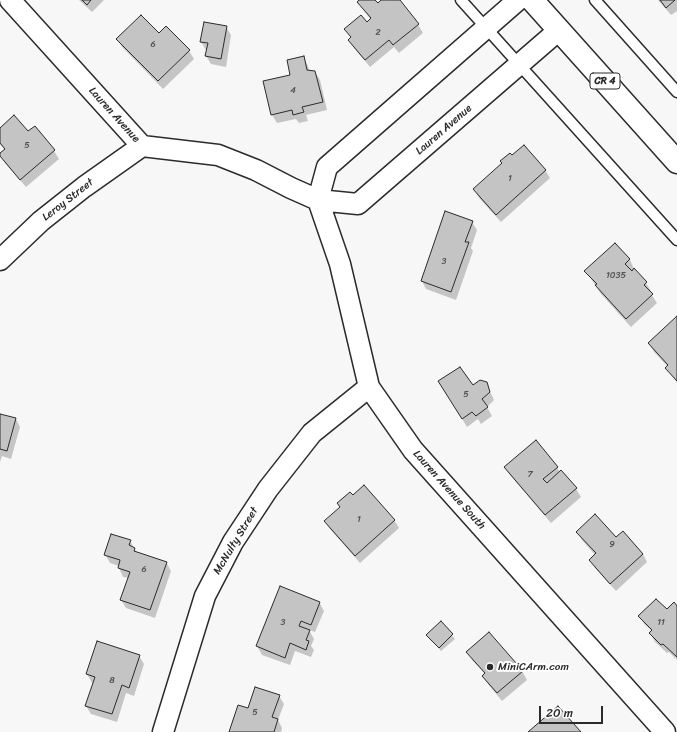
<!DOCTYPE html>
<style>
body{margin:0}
#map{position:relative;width:677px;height:732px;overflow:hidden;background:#f7f7f7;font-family:Sriracha,sans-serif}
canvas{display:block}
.scale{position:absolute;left:539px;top:706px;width:64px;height:18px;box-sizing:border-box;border:2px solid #2b2b2b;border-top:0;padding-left:5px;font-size:12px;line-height:14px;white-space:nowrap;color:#2b2b2b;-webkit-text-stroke:3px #fff;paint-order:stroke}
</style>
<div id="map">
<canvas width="677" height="732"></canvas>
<div class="scale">20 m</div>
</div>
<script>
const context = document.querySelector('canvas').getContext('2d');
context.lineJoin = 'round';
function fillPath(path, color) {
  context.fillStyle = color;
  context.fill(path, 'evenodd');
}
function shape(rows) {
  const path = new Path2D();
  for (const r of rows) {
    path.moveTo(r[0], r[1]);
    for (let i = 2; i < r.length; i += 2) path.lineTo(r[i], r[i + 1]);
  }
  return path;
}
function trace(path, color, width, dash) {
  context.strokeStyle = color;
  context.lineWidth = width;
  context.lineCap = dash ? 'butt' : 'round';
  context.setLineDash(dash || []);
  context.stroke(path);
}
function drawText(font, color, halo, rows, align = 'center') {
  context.font = font + ' Sriracha,sans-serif';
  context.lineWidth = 4;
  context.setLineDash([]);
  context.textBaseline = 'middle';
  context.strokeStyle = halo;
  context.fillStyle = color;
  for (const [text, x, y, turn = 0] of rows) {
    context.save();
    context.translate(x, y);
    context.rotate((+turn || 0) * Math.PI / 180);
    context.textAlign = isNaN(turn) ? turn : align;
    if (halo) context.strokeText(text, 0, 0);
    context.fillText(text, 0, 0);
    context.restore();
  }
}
fillPath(shape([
 [79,0,104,0,92,12],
 [361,0,374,0,377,4,383,0,398,0,418,25,423,33,399,53,394,47,370,67,354,48,349,40,351,38,346,29,367,23,371,20,358,2],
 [658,0,677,0,677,11,671,15],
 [226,27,231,35,226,67,211,64,206,56,207,50,206,50,201,42],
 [159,34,189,51,194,59,163,89,122,47,118,39],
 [304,58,308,66,309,71,315,72,320,80,327,110,306,115,308,121,299,123,296,119,277,123,272,115,265,82,291,75],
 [35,127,54,151,59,159,26,187,5,163,0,155,5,150,0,144,0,129,28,133],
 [545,170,550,178,501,222,479,198,474,189],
 [472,222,477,230,471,248,473,251,456,300,426,289,422,281],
 [615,244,630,260,634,269,646,283,651,291,650,292,657,303,631,327,601,294,586,271],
 [677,317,677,383,667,368,668,367,654,352,649,343],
 [486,383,494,400,487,407,492,416,481,424,478,419,467,427,444,389],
 [0,415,16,419,20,427,11,459,2,456,0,462],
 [505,467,557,467,560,473,561,472,576,489,581,497,551,523,510,475],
 [394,520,399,528,360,563,330,529,325,521],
 [577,532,616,538,643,554,647,562,616,591,595,568,590,560,595,555,582,540],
 [130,541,137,553,166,562,171,571,155,618,126,608,121,600,129,578,123,577,119,568,119,566,110,563,105,554],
 [319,602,324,611,315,632,309,630,314,639,311,646,314,650,311,657,295,651,290,665,262,655,257,646],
 [677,607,677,660,669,652,667,653,655,642,650,633,652,631,644,624,640,616,667,611],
 [441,623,455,639,441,651,428,635],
 [468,652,522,671,527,680,502,701,488,684,483,676,485,674,472,660],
 [139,656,144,664,134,696,126,693,117,722,91,714,86,706,94,683,92,683,87,674],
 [279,696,284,704,278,720,282,728,281,732,230,732,249,709]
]), '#0003');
const building = shape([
 [82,0,91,0,87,5,82,0],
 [359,0,375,0,378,3,381,0,400,0,419,24,393,45,389,40,365,60,348,40,351,37,344,29,361,15,367,22,371,18,357,2,359,0],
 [660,0,675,0,666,8,660,0],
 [141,15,159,33,166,26,190,50,158,81,116,39,141,15],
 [204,22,227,26,221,59,205,56,208,43,200,42,204,22],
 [304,56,307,70,315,71,323,102,302,107,304,112,293,115,292,110,271,115,263,81,290,75,287,60,304,56],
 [14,115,28,131,35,126,55,150,20,180,0,156,0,153,5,149,0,143,0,128,14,115],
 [524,145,546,170,496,215,473,189,502,163,500,161,510,153,512,155,524,145],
 [445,211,473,221,465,242,469,242,451,292,421,281,445,211],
 [615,243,630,259,625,264,632,271,634,268,647,282,644,285,653,294,626,319,595,285,597,284,584,271,615,243],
 [677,316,677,381,665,368,668,365,648,343,677,316],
 [460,367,473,385,480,380,487,382,490,392,482,399,488,407,476,416,472,412,462,419,438,381,460,367],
 [0,414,16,418,7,451,0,449,0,414],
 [536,440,558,467,543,479,547,483,561,470,577,488,545,515,504,467,536,440],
 [364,485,395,520,355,556,324,521,340,507,337,503,350,492,353,495,364,485],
 [595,514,616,537,623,531,643,554,610,584,589,560,596,553,576,532,595,514],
 [111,534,131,540,129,545,135,548,134,551,167,562,150,610,120,600,130,572,118,568,120,560,104,555,111,534],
 [280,586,320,602,311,625,301,621,299,626,310,630,306,640,309,641,306,650,290,643,285,658,256,646,280,586],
 [656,599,667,609,674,602,677,606,677,657,663,644,661,645,649,633,652,630,638,616,656,599],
 [441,621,453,634,439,648,426,635,441,621],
 [489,632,523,671,497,693,482,676,485,673,466,652,489,632],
 [97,641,140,655,129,688,122,685,112,714,85,706,95,677,86,674,97,641],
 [255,687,280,695,272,717,278,719,274,732,229,732,238,705,248,708,255,687],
 [558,706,581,732,528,732,558,706]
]);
fillPath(building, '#c4c4c4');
trace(building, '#2b2b2b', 1);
const lane = shape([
 [461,0,677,240],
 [595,0,677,92]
]);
const street = shape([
 [10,0,142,146,218,155,256,170,291,188,318,200,358,204,559,30],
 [318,200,340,264,369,387,413,450,665,732],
 [318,200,327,167,518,0],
 [0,260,41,221,84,187,142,146],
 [163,732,205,596,233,542,268,489,312,433,369,387]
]);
const primary = shape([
 [532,0,677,162]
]);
trace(lane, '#2b2b2b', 13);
trace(street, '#2b2b2b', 23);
trace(primary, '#2b2b2b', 25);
trace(lane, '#fff', 10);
trace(street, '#fff', 20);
trace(primary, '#fff', 22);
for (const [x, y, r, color] of [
 [490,667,4,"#2b2b2b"]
]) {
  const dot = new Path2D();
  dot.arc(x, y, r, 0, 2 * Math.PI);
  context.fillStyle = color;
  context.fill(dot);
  trace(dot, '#fff', 1.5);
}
drawText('9px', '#515151', null, [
 ["2",378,33],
 ["6",153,45],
 ["4",293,91],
 ["5",27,146],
 ["1",510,179],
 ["3",444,262],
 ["1035",616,276],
 ["5",466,395],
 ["7",530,475],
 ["1",359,520],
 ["9",612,545],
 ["6",144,570],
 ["3",283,623],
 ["11",661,623],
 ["8",112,681],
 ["5",255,713]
]);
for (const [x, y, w] of [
 [605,81,30]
]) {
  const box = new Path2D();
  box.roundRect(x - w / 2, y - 8, w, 16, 3);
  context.fillStyle = '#fff';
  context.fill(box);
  trace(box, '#2b2b2b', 1);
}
drawText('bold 10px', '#2b2b2b', null, [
 ["CR 4",605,81]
]);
drawText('11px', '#2b2b2b', '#fff', [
 ["Lauren Avenue",114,115,48],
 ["Lauren Avenue",444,130,-41],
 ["Leroy Street",68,200,-38],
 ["Lauren Avenue South",449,490,48],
 ["McNulty Street",236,541,-59]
]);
drawText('11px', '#2b2b2b', '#fff', [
 ["MiniCArm.com",498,667]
], 'left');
</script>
